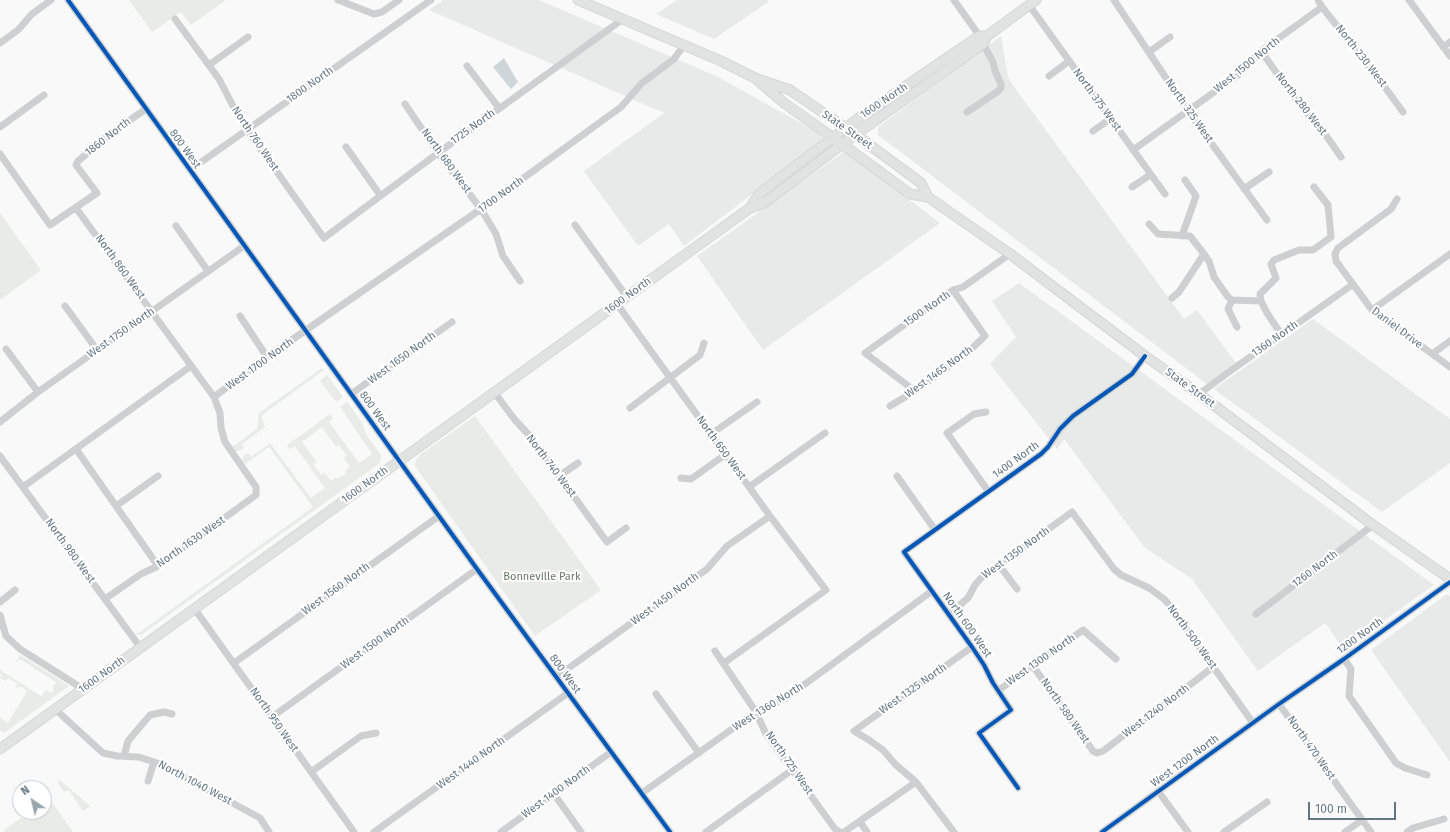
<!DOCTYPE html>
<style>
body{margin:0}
#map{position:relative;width:1450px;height:832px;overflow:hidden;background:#f9f9f9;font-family:"Fira Sans",sans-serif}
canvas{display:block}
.north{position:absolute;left:12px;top:780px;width:40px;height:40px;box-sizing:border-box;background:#fff;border:1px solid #c1c8cd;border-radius:50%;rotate:325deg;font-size:11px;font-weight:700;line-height:16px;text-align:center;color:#657683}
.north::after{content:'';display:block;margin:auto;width:14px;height:18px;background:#99a4ac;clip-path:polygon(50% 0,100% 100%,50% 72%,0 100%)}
.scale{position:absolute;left:1308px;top:802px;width:88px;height:18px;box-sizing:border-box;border:2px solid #657683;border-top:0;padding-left:5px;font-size:12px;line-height:14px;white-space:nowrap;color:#657683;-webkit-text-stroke:3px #fff;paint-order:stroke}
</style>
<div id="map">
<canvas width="1450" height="832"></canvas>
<div class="north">N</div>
<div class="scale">100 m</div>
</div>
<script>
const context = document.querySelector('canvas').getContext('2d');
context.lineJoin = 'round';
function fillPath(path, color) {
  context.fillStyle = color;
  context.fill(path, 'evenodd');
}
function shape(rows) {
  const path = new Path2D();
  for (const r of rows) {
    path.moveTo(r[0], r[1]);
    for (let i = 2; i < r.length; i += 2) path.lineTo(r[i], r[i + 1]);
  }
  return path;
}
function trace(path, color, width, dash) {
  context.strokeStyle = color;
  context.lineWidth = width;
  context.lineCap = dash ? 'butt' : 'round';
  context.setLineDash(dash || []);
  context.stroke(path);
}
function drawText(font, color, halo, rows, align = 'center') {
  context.font = font + ' "Fira Sans",sans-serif';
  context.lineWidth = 4;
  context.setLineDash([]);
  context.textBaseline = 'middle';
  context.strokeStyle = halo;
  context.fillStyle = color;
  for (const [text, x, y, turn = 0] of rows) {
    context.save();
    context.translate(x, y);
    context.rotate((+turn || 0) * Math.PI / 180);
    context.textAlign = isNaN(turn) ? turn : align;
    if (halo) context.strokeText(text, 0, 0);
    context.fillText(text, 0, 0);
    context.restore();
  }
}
fillPath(shape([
 [443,0,539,0,716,76,819,133,823,140,684,246,669,224,638,246,584,171,664,113,429,10],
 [677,0,767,0,768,2,714,39,656,14],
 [1001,36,1008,77,1015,88,1184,319,1197,310,1236,363,1207,384,878,135,878,127],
 [845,151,940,223,763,350,697,256],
 [1019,283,1434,585,1344,649,1325,623,1258,671,1192,579,1145,548,1064,439,1057,449,990,364,1016,337,992,301],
 [1313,319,1450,419,1450,463,1382,512,1214,389],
 [1447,594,1450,596,1450,762,1371,650]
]), '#e8e9e9');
fillPath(shape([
 [129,0,226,0,191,25,181,12,152,32],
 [0,213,41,270,0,300],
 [322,368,324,370,262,415,262,419,265,427,242,444,244,448,239,451,235,451,232,447,257,429,259,413],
 [327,375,343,397,336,402,320,381],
 [347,402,361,421,367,436,381,455,380,463,141,635,135,634,140,632,313,507,269,447,245,464,242,460,243,456,248,453,251,457,270,443,311,498,325,488,295,446,289,449,287,445,330,414,333,419,329,422,359,463,372,454,340,407],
 [322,427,336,447,339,445,347,456,344,458,350,467,345,471,346,473,337,479,336,477,331,481,325,473,321,475,313,464,317,462,302,442],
 [475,416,601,590,535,636,415,466,416,459,421,454],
 [20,655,69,686,4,733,0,730,0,716,0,718,8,723,27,691,20,686,18,688,16,687,18,684,8,678,6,681,0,678,2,675,0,674,0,670,41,696,46,690,51,693,54,689,53,687,56,682,20,659,15,663],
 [60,780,90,806,83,811,69,790,64,792,57,782],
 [50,799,73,832,5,832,4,830,30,812,44,812,44,803]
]), '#e8ebe6');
fillPath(shape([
 [504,58,518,82,511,89,493,67]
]), '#ced6d9');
const major = shape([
 [578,0,721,61,755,78,790,90,856,135,921,183,928,197],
 [755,78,784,103,842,144,910,194,928,197,1010,254,1145,356,1199,394,1373,525,1450,579],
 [750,208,759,194,856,120,979,36,987,36,1036,0],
 [0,749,750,208,764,203,842,144,983,44,987,36]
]);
trace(major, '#d5d6d7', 11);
trace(shape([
 [68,0,477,569,670,832],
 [338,0,374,14,382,12,399,0],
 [954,0,976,31,993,62,995,71,1001,84,1001,88,997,92,967,112],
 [1114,0,1188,111,1267,220],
 [1318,0,1322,7,1376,75,1403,112],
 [1409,0,1450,56],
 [1029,5,1165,194],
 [175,19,219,79,233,106,247,130,324,238,438,153,623,19],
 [0,43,18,30,32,14,51,0],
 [1443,47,1450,42],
 [1261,51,1296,100,1325,134,1341,157],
 [1149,52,1170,37],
 [209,65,248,37],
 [467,66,499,108],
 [1049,76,1069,61],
 [405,104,438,153,481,209,496,234,503,256,520,281],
 [0,127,44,95],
 [1093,131,1110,119],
 [346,147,380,195],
 [1133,150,1238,75,1261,51,1322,7],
 [0,154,50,225,97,193,76,165,78,161,114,131,146,109],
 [190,170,431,0],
 [1132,187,1150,175],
 [1244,189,1269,172],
 [1397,199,1391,209,1338,248,1335,254,1336,261,1372,310,1450,367],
 [76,208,214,397,220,413,221,428,225,442,256,487,256,495,158,566,141,574,105,599],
 [1149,224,1158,234,1190,236,1204,254,1209,261,1214,277,1228,297,1232,300,1261,301],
 [575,225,627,297],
 [176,226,208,271],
 [1182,236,1196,196,1185,180],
 [1172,298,1179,292,1204,254],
 [1232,300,1228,309,1237,327],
 [617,304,770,516,826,590,724,663],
 [65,306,97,350],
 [1372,310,1450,254],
 [240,316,267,357],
 [1281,334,1267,313,1261,301,1260,294,1276,278,1271,264,1274,260,1299,250,1313,250,1331,237,1328,205,1314,187],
 [6,349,38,392],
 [1432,354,1450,341],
 [915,391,865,353,953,290,963,287,1010,254],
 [494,392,515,420,530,436,607,542,626,528],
 [351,394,452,322],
 [1199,394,1233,369,1352,285],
 [214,397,267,357,481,209,621,107,642,83,674,59,684,45],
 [890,406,915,391,966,354,985,336,953,290],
 [630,408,700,355,704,343],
 [986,412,974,414,947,433,988,491],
 [0,422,38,392,244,246],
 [711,434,757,402],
 [76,449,158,566],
 [0,456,140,647],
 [559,476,578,463],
 [897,476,935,530],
 [681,478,691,479,726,454],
 [23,487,191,366],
 [749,487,825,433],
 [116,506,158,476],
 [999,565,1017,589],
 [0,602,15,590],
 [194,608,354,832],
 [949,614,968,598,975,585,981,578,1072,512,1114,569,1121,575,1149,588,1164,599,1171,607,1253,723],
 [1256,614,1373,525],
 [0,615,6,636,20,649,83,689],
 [715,651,756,712,766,734,835,829,840,832],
 [1344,659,1351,669,1349,696,1396,763,1405,768,1427,775],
 [234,663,439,516],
 [1033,666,1093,751,1097,753,1103,751,1160,708,1213,667],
 [556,677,707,569,727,546,770,516],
 [999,690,1083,630,1116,659],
 [656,694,699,753],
 [1279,704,1371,832],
 [55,709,103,753,117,756,139,757,163,765,260,818,269,832],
 [272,717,477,569],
 [124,756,128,741,150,715,164,712,172,714],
 [311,772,361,736,376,733],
 [148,781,154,762],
 [1018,788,979,733,1011,710,993,683,984,665,972,647,904,552,1041,454,1048,447,1060,429,1073,416,1132,374,1145,356],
 [1158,791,1188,832],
 [642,793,756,712,786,698,932,591],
 [554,794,581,832],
 [860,822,867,832],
 [374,832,568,693],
 [501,832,611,752],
 [706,832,792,770],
 [844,832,916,782],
 [954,832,916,782,895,764,883,750,869,740,854,731,972,647],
 [1102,832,1279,704,1344,659,1450,582],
 [1224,832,1267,802],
 [1345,832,1362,820],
 [1407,832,1413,828,1444,819]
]), '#cecfd0', 7);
trace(major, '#e1e2e2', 9);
trace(shape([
 [68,0,477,569,670,832],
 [1018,788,979,733,1011,710,993,683,984,665,972,647,904,552,1041,454,1048,447,1060,429,1073,416,1132,374,1145,356],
 [1102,832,1279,704,1344,659,1450,582]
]), '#0057b8', 4);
drawText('11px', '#657683', '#fff', [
 ["North 230 West",1361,56,52],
 ["West 1500 North",1247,65,-39],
 ["1800 North",310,85,-35],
 ["North 375 West",1097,100,54],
 ["1600 North",884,101,-34],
 ["North 280 West",1301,104,52],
 ["North 325 West",1189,111,55],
 ["1725 North",473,127,-36],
 ["State Street",847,130,35],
 ["1860 North",108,137,-38],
 ["North 760 West",255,139,56],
 ["800 West",185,149,54],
 ["North 680 West",446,161,54],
 ["1700 North",501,195,-36],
 ["North 860 West",120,267,54],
 ["1600 North",628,296,-36],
 ["1500 North",927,309,-35],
 ["Daniel Drive",1397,328,37],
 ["West 1750 North",121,333,-35],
 ["1360 North",1275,339,-35],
 ["West 1650 North",402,358,-36],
 ["West 1700 North",260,364,-36],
 ["West 1465 North",939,372,-36],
 ["State Street",1190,388,36],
 ["800 West",375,411,54],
 ["North 650 West",721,448,54],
 ["1400 North",1016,460,-36],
 ["North 740 West",551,466,53],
 ["1600 North",365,485,-36],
 ["North 1630 West",191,542,-35],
 ["North 980 West",70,551,54],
 ["West 1350 North",1016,553,-36],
 ["1260 North",1315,569,-37],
 ["West 1560 North",336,589,-36],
 ["West 1450 North",665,599,-36],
 ["North 600 West",967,625,55],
 ["1200 North",1360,636,-36],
 ["North 500 West",1192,637,54],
 ["West 1500 North",375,643,-36],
 ["West 1300 North",1041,660,-35],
 ["800 West",565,674,54],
 ["1600 North",102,675,-36],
 ["West 1325 North",913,689,-35],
 ["West 1360 North",768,707,-32],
 ["North 580 West",1065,711,55],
 ["West 1240 North",1156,711,-37],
 ["North 950 West",274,720,55],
 ["North 470 West",1311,748,55],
 ["West 1200 North",1185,761,-36],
 ["West 1440 North",471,763,-36],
 ["North 725 West",789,763,55],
 ["North 1040 West",195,783,28],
 ["West 1400 North",556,792,-36]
]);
drawText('11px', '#687a64', '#fff', [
 ["Bonneville Park",542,577]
]);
</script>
